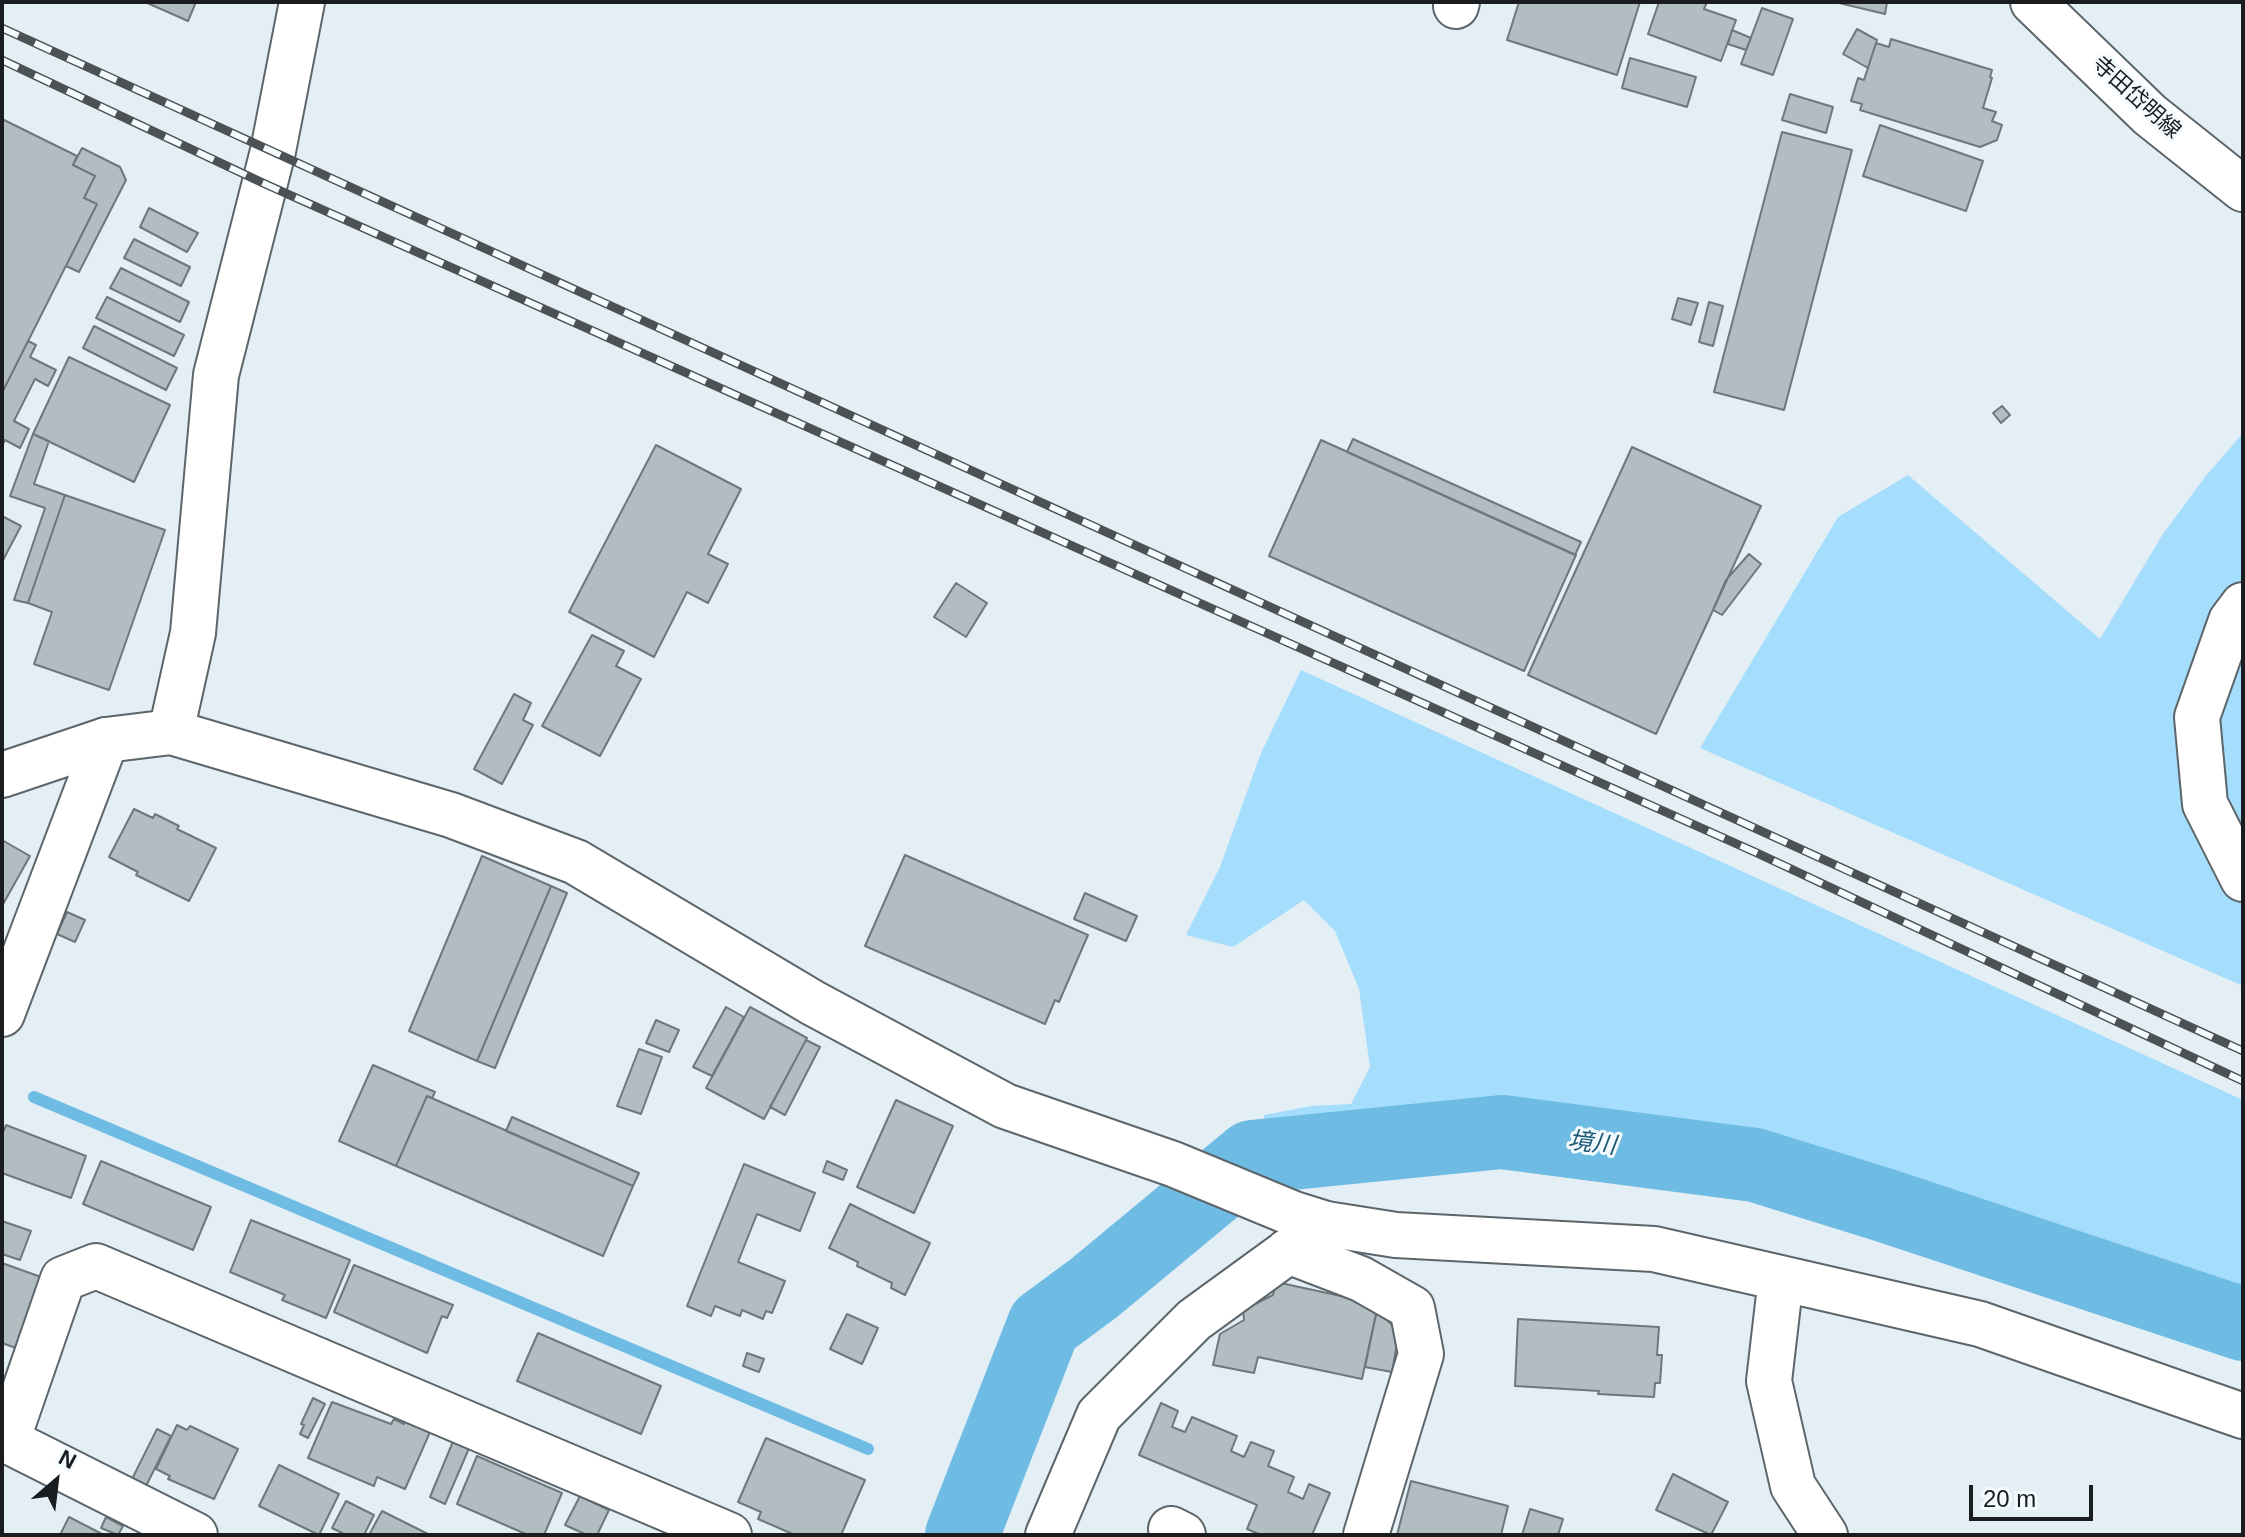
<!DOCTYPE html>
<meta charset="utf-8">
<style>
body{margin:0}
#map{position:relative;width:2245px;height:1537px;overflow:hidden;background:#e4eef5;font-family:Arial,sans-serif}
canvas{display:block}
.frame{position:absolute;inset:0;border:4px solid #191d1f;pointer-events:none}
.north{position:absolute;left:16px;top:1441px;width:80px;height:80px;-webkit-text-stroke:6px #f4fbff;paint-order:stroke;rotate:28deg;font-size:22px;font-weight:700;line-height:32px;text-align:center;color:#191d1f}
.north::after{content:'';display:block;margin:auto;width:28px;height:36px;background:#191d1f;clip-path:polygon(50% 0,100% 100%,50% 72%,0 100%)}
.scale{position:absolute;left:1969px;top:1485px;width:124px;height:36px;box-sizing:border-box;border:4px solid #191d1f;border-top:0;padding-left:10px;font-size:24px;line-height:28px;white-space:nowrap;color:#191d1f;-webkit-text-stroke:6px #f4fbff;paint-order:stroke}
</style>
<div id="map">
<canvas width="2245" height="1537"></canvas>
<div class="frame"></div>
<div class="north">N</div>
<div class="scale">20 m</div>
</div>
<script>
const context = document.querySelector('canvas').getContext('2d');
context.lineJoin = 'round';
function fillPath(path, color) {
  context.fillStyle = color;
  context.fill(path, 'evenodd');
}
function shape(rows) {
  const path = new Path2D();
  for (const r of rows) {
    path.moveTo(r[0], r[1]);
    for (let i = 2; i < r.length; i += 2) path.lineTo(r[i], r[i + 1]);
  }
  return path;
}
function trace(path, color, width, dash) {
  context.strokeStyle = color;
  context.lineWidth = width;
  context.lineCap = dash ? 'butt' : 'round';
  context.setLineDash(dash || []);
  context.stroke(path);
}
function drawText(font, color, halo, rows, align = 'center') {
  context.font = font + ' Arial,"Noto Sans JP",sans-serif';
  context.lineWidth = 6;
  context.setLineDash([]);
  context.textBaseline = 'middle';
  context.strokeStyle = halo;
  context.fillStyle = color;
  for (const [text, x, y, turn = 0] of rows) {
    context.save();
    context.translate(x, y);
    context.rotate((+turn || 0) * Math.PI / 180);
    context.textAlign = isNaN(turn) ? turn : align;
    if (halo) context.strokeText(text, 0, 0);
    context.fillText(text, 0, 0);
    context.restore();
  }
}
fillPath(shape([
 [2243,433,2243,986,1700,748,1838,517,1908,475,2100,639,2163,534,2205,477],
 [1301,670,2243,1100,2243,1324,1887,1206,1755,1165,1502,1132,1252,1157,1264,1130,1264,1115,1311,1106,1351,1104,1370,1067,1359,989,1335,931,1304,900,1233,947,1186,935,1220,867,1261,753]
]), '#a5defd');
trace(shape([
 [34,1097,868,1449]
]), '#6ebbe3', 12);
trace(shape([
 [962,1535,1044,1325,1094,1288,1252,1157,1502,1132,1755,1165,1887,1206,2243,1324]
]), '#6ebbe3', 74);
const building = shape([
 [145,2,196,2,188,21,145,2],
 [1519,2,1640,2,1617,75,1507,40,1519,2],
 [1659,2,1707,2,1704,9,1736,20,1721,61,1648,34,1659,2],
 [1835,2,1887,2,1885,14,1835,2],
 [1762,8,1793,19,1773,75,1741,64,1762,8],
 [1857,29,1877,40,1868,68,1843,54,1857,29],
 [1732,30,1751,38,1746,50,1728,44,1732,30],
 [1891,39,1992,70,1990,77,1992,78,1983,108,1996,112,1992,121,2002,125,1997,140,1980,147,1860,110,1862,104,1851,101,1858,78,1864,80,1876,43,1889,47,1891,39],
 [1630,58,1696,77,1687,107,1622,88,1630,58],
 [1790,94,1833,107,1826,133,1782,120,1790,94],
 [2,119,77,156,73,165,95,176,84,198,97,204,2,393,2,119],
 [1880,125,1983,161,1966,211,1863,176,1880,125],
 [1782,132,1852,150,1784,410,1714,392,1782,132],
 [82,148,120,167,126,180,79,272,66,266,97,204,84,198,95,176,73,165,82,148],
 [149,208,198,233,187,252,140,227,149,208],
 [134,239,190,267,181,286,124,258,134,239],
 [121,268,189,302,180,322,110,288,121,268],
 [107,297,184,335,174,356,96,318,107,297],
 [1678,298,1698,303,1691,325,1672,319,1678,298],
 [1709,302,1723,306,1713,346,1699,342,1709,302],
 [94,326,177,368,166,390,83,348,94,326],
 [28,341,36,345,30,357,56,370,48,386,35,379,14,421,29,429,20,448,5,440,2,446,2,393,28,341],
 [69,357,170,405,134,482,33,434,69,357],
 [2002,406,2010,415,2001,423,1993,413,2002,406],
 [33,434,49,441,34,484,65,495,28,603,14,600,45,508,10,496,33,434],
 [1353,439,1581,542,1575,555,1347,452,1353,439],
 [1321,440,1576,555,1524,671,1269,556,1321,440],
 [656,445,741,489,708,554,728,564,708,603,687,592,654,657,569,612,656,445],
 [1632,447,1761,506,1656,734,1528,675,1632,447],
 [65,495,165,530,109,690,34,664,52,612,28,603,65,495],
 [2,516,21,526,2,562,2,516],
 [1749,554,1761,564,1722,615,1713,610,1726,580,1749,554],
 [956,583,987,603,966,637,934,617,956,583],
 [592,635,624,651,616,666,641,679,600,756,542,726,592,635],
 [514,694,531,703,523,720,533,725,502,784,474,769,514,694],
 [134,809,153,818,155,814,179,826,177,829,216,848,189,901,136,875,138,872,109,857,134,809],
 [2,840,30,856,2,906,2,840],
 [905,855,1088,935,1059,1002,1055,1000,1045,1024,865,946,905,855],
 [482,856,551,886,477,1061,409,1031,482,856],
 [551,886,567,893,495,1068,477,1061,551,886],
 [1085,893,1137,916,1126,941,1074,919,1085,893],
 [67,912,85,920,75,942,57,934,67,912],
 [726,1007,744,1017,712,1076,693,1067,726,1007],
 [750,1007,807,1038,764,1119,706,1088,750,1007],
 [656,1020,679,1030,669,1052,646,1043,656,1020],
 [806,1040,820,1047,785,1115,770,1107,806,1040],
 [639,1049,662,1057,641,1114,617,1106,639,1049],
 [373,1065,435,1092,432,1098,427,1096,396,1166,339,1141,373,1065],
 [427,1096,633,1186,603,1256,396,1166,427,1096],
 [896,1100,953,1126,914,1213,857,1187,896,1100],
 [512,1117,639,1173,633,1186,506,1131,512,1117],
 [6,1125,86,1156,71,1198,2,1173,2,1135,6,1125],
 [101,1161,211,1207,193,1250,83,1204,101,1161],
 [827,1161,847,1170,843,1180,823,1172,827,1161],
 [744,1164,815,1193,800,1231,757,1214,738,1262,785,1281,772,1313,766,1311,763,1319,742,1310,740,1316,715,1306,711,1316,687,1306,744,1164],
 [850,1204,930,1243,905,1295,891,1288,892,1283,857,1266,858,1262,829,1248,850,1204],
 [251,1220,350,1260,326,1318,282,1300,285,1295,230,1272,251,1220],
 [2,1221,31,1231,20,1260,2,1254,2,1221],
 [2,1263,41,1277,16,1348,2,1343,2,1263],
 [354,1265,453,1305,447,1318,442,1316,427,1353,334,1312,354,1265],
 [1276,1282,1378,1304,1362,1379,1258,1357,1254,1373,1213,1365,1220,1334,1244,1320,1243,1310,1273,1295,1276,1282],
 [1377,1310,1399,1332,1392,1372,1365,1367,1377,1310],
 [847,1314,878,1328,862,1364,830,1349,847,1314],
 [1518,1319,1659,1327,1657,1355,1662,1355,1660,1383,1655,1383,1654,1397,1598,1394,1599,1391,1515,1386,1518,1319],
 [538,1333,661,1386,641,1434,517,1381,538,1333],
 [747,1353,764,1359,759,1372,743,1366,747,1353],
 [313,1398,325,1404,308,1438,300,1434,304,1425,301,1424,313,1398],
 [332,1402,391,1424,394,1419,404,1424,405,1421,430,1432,405,1489,377,1477,374,1486,308,1458,332,1402],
 [1161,1403,1178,1411,1172,1427,1185,1432,1192,1417,1237,1436,1231,1451,1244,1457,1251,1442,1274,1451,1268,1466,1294,1477,1288,1492,1303,1499,1309,1484,1330,1493,1312,1535,1261,1535,1247,1529,1257,1505,1139,1455,1161,1403],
 [177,1425,187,1430,190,1426,238,1449,214,1499,168,1479,170,1476,156,1469,177,1425],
 [157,1429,171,1436,144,1490,130,1483,157,1429],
 [766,1438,865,1480,841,1535,795,1535,758,1519,761,1512,738,1502,766,1438],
 [454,1439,470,1446,445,1504,430,1497,454,1439],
 [477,1456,562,1493,544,1535,528,1535,457,1504,477,1456],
 [279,1465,339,1494,319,1535,259,1506,279,1465],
 [1673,1474,1728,1502,1711,1535,1656,1510,1673,1474],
 [1411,1481,1508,1506,1501,1535,1397,1535,1411,1481],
 [580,1496,609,1510,597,1535,587,1535,565,1525,580,1496],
 [346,1501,374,1515,364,1535,346,1535,332,1528,346,1501],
 [1530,1509,1563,1519,1558,1535,1522,1535,1530,1509],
 [382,1511,430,1535,369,1535,382,1511],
 [69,1517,104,1535,60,1535,69,1517],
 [106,1517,123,1526,118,1535,101,1528,106,1517]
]);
fillPath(building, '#b2bdc2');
trace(building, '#6d777c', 2);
const minor = shape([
 [1456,6,1457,2],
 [171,732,193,633,216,375,273,151,302,2],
 [2,1014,106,740],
 [1288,1251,1361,1279,1412,1308,1421,1354,1366,1535],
 [2,1438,195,1535],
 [7,1441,63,1279,96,1266,729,1535],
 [1171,1529,1183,1535],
 [1048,1535,1099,1415,1194,1320,1326,1224]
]);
const tertiary = shape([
 [2,775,106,740,171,732,451,815,576,862,813,1003,1005,1106,1173,1164,1294,1214,1326,1224,1396,1235,1654,1249,1980,1324,2243,1416],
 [1781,1278,1769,1381,1793,1486,1825,1535]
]);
const secondary = shape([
 [2033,2,2150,115,2243,189],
 [2243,605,2231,621,2197,717,2205,804,2243,879]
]);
trace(minor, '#5c656a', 48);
trace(tertiary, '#5c656a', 48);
trace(secondary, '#5c656a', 48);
trace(minor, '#fff', 44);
trace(tertiary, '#fff', 44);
trace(secondary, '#fff', 44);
const rail = shape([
 [2,28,2243,1051],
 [2,60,263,183,1757,853,2243,1081]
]);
trace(rail, '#4c5154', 9);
trace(rail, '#f4fbff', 6, [18]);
drawText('22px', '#191d1f', '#f4fbff', [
 ["寺田岱明線",2136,98,42]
]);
drawText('italic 24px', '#1b5773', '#f4fbff', [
 ["境川",1592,1144,7]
]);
</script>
